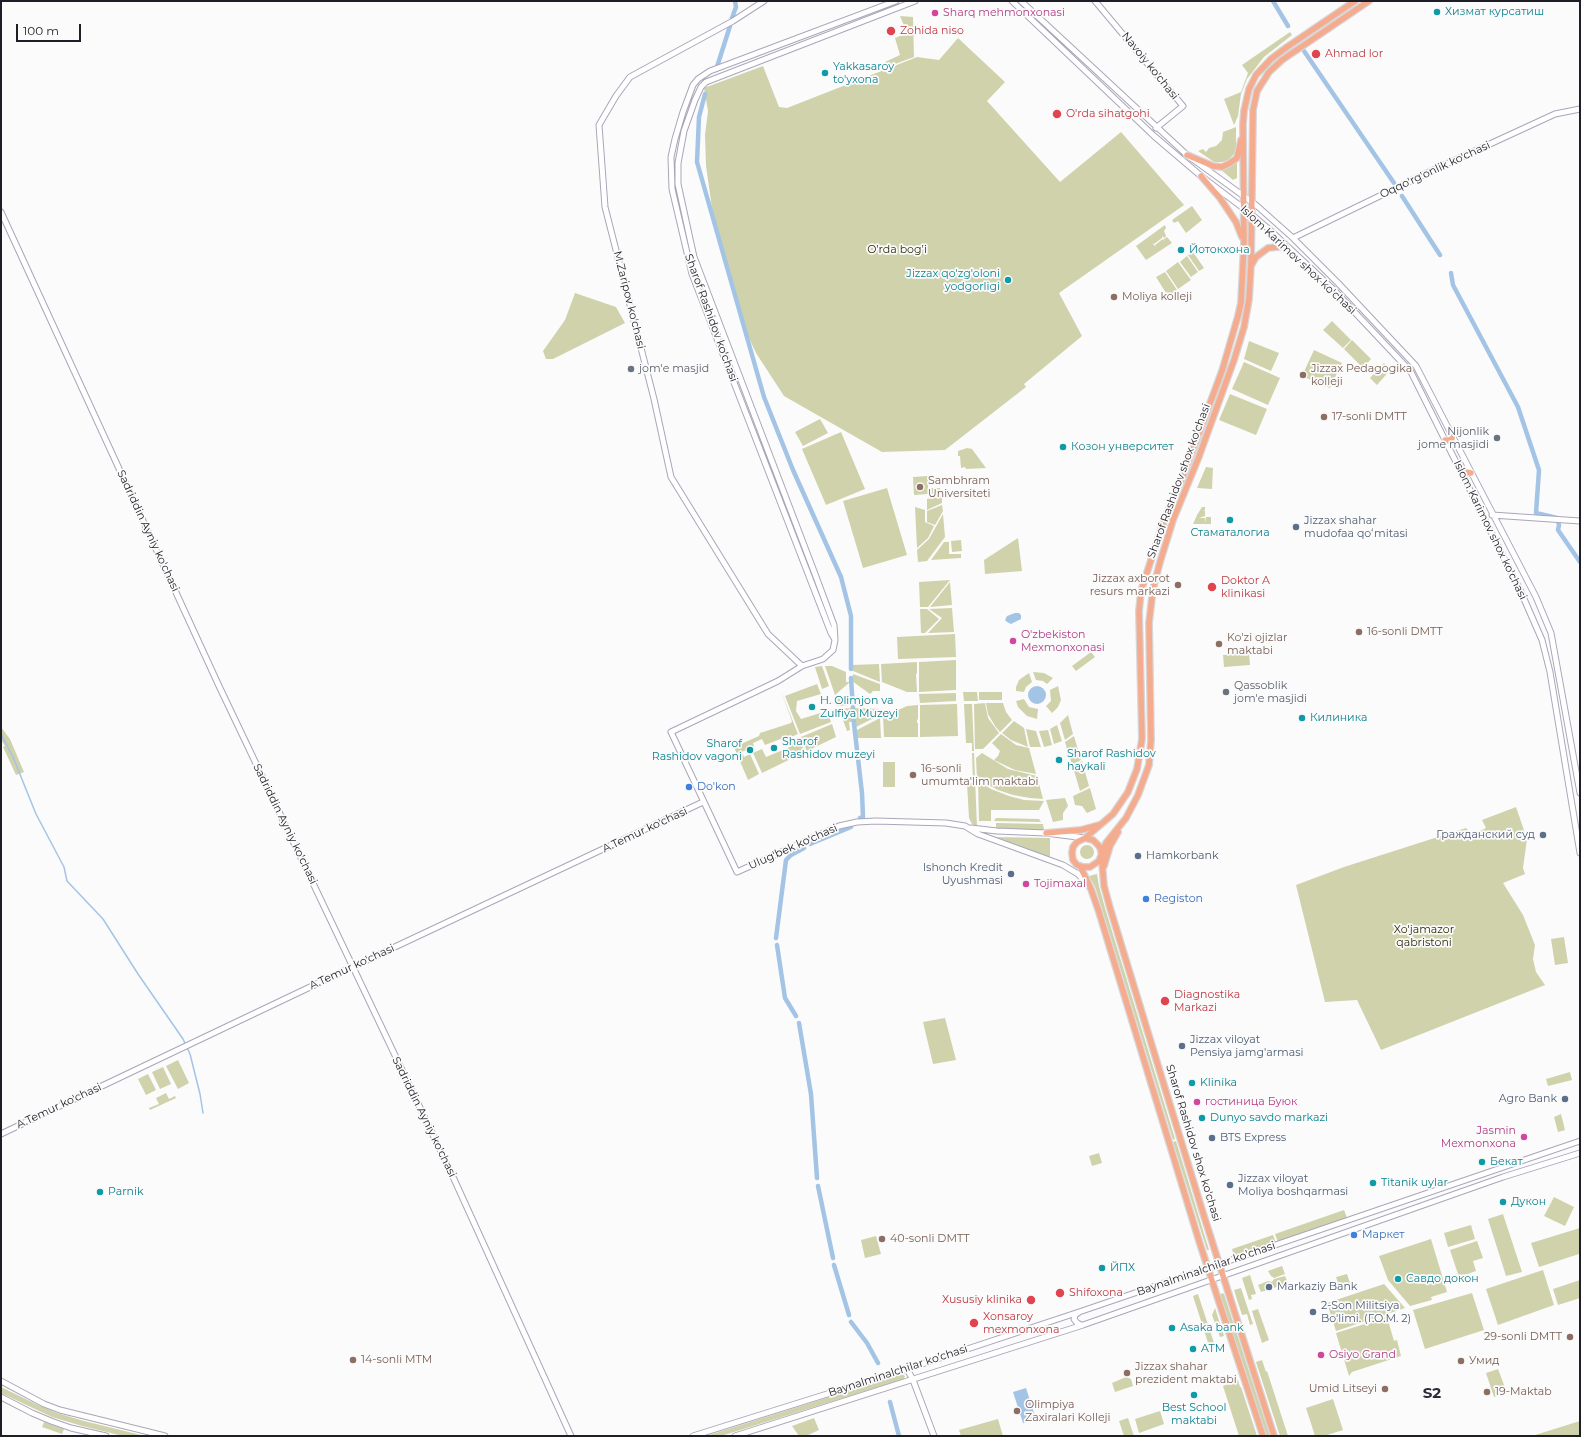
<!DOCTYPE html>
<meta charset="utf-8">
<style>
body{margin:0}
#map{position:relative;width:1581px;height:1437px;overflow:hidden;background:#fbfbfb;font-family:Montserrat,sans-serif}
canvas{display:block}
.frame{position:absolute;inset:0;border:2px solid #1f1e26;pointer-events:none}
.scale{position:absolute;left:16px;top:24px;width:65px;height:18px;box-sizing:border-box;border:2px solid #1f1e26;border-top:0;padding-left:5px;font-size:12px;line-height:14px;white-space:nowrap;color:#1f1e26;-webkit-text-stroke:3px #fbfbfb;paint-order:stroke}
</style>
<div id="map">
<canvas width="1581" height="1437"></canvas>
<div class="frame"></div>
<div class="scale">100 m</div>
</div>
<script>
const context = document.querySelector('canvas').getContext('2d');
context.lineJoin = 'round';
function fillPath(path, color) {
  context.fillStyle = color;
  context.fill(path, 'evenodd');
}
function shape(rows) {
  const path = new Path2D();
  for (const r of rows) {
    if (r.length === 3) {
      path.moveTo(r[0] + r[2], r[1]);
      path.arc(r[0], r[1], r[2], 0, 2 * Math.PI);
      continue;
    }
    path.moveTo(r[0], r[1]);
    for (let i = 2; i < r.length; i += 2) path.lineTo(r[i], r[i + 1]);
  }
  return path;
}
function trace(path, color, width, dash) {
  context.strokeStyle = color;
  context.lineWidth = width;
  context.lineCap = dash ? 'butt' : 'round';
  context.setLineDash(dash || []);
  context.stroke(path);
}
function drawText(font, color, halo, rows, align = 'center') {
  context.font = font + ' Montserrat,sans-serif';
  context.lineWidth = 3.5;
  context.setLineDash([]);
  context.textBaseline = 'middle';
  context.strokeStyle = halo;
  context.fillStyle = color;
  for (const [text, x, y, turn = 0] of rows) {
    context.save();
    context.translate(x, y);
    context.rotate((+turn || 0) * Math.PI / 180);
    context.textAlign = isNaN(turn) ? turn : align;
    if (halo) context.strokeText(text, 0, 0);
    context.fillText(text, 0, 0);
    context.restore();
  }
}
fillPath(shape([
 [900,16,913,17,914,57,887,67,885,62,900,55,895,38,907,33],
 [1290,32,1292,35,1264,57,1247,79,1241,94,1238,116,1234,125,1224,99,1241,92,1248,73,1242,65],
 [958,38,1005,82,987,101,1060,182,1121,132,1184,205,1059,293,1082,336,1024,384,1026,387,945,450,882,452,784,396,756,353,748,336,714,222,706,166,705,135,708,111,704,88,763,66,779,107,787,108,917,57,939,60],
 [1236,127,1236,152,1228,160,1222,162,1214,162,1198,151,1203,149,1206,152,1209,148,1216,146,1222,140,1223,132],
 [1237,162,1237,178,1233,180,1220,169,1228,168],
 [1192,206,1202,220,1186,233,1178,221,1174,223,1172,220],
 [1165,225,1166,228,1164,231,1166,236,1164,238,1162,236,1162,238,1154,244,1152,243,1156,247,1155,245,1163,239,1165,241,1164,239,1167,237,1172,243,1146,260,1136,246],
 [1193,252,1204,268,1199,271,1188,255],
 [1187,256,1198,272,1191,277,1180,262],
 [1178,262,1191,280,1178,289,1166,271],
 [1165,272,1177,290,1168,296,1156,277],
 [575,293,616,307,625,323,553,359,546,359,543,351,565,320],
 [1332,321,1351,340,1343,348,1323,330],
 [1352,340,1371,359,1363,368,1344,349],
 [1249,341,1279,353,1271,371,1244,359],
 [1314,350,1342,363,1330,388,1302,376],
 [1244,362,1280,378,1268,405,1232,389],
 [1384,363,1391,369,1377,385,1370,378],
 [1230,394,1267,409,1256,435,1219,420],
 [820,419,828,433,803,446,795,432],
 [841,432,865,489,826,505,802,449],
 [967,448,972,449,986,468,966,469,965,467,961,468,960,456,958,456,958,451],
 [1206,467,1213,468,1212,489,1197,488],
 [928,476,928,488,940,488,941,493,914,495,913,477],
 [887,488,907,555,863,568,843,501],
 [942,497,942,503,927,510,927,499],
 [942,505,943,511,935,525,927,522,927,511],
 [915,507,925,510,925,522,934,526,928,538,917,548],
 [1202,507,1205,507,1205,510,1203,511,1205,511,1205,516,1198,516,1205,516,1199,518,1205,518,1205,523,1206,517,1211,517,1211,524,1193,524,1197,515],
 [943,514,945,537,927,561,918,562,917,550,929,539],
 [1018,538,1022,571,985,574,984,560],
 [961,540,962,551,952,552,951,541],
 [944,542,949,542,949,554,961,554,961,558,931,560],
 [950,580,928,607,920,607,919,582],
 [950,582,952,605,930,607],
 [952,608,954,632,928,633,942,618,929,609],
 [920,609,927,609,939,619,925,633,921,633],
 [955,634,956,657,898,659,897,637],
 [1091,652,1095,657,1076,671,1072,666],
 [1249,653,1250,665,1224,667,1223,655],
 [956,660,956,690,919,692,919,662],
 [917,662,917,673,916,674,917,692,907,692,882,682,881,664],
 [879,664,880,682,853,671,852,665],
 [822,666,829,686,822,689,815,667],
 [825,666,832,666,846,672,846,682,850,682,835,695],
 [1033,672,1044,673,1053,678,1047,684,1043,681,1036,680],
 [1029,673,1032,682,1026,687,1024,692,1016,691,1016,687,1019,680],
 [853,674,880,684,880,691,873,691,870,694,852,681],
 [817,684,821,694,797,701,796,711,801,719,827,711,831,722,800,734,785,696],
 [1058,686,1061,700,1058,707,1052,713,1046,706,1051,701,1050,690],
 [780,689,798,734,784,740,783,738,765,745,762,739,753,743,754,746,742,752,744,757,750,754,759,774,748,780,734,747,759,736,760,733,791,723,792,721],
 [963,692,977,692,978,701,964,701],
 [979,692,1002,692,1002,700,979,700],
 [956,693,956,701,920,703,919,694],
 [851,697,852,705,838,706,835,698],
 [853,697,868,697,867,701,868,705,854,705],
 [1024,699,1029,707,1038,709,1037,719,1027,716,1018,707,1016,701],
 [985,703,988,718,999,733,983,749,975,749,974,704],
 [986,703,1003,703,1006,712,1012,720,1000,732,995,726,988,714],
 [957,704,958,736,920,737,920,705],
 [964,704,972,704,974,751,972,751,972,743,966,743],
 [918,705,918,719,917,720,917,723,918,723,918,737,884,737,883,717,907,706],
 [852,708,853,722,849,722,850,730,847,731,839,709],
 [854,708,880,709,880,715,856,727],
 [1068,715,1073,734,1065,740,1060,723],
 [880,718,881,738,857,738,857,730],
 [1014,721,1024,728,1028,747,1011,740,1002,733],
 [832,724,836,737,807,751,801,737],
 [1057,725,1062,741,1054,744,1050,729],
 [1,727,10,739,24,772,16,775,3,747,5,746,1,740],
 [1026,729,1036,731,1041,747,1030,747],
 [1048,730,1052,745,1044,747,1039,731],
 [1001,734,1016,745,1029,748,1036,774,1015,770,994,760,998,756,1000,751,992,743],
 [1074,736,1081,760,1072,765,1065,742],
 [799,738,805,752,762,773,753,753,762,749,766,757,790,747,789,742],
 [972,753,974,753,977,827,972,824,969,818,967,783,973,783],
 [982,753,1008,769,1037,776,1043,799,1030,798,1013,795,998,790,977,779,976,758],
 [1082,761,1089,786,1080,791,1073,767],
 [883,762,895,762,895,787,883,787],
 [978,781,991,789,1009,796,1024,800,1044,801,1039,810,991,810,991,821,979,821],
 [1090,788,1096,809,1087,813,1082,806,1075,805,1073,796],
 [1065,798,1068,806,1063,813,1063,820,1053,822,1046,800],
 [1516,807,1527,839,1523,868,1525,874,1503,883,1523,915,1535,945,1533,959,1536,972,1545,985,1381,1050,1357,1000,1325,1002,1296,885,1344,867,1466,828,1472,835,1486,828,1482,820],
 [996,818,1039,819,1041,822,994,821],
 [996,823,1043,824,1044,830,996,829],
 [996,837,1050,838,1050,857,1030,850],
 [1087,852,7],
 [1097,874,1099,886,1105,908,1175,1139,1173,1140,1102,909,1095,887,1089,876],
 [1564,937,1568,963,1555,965,1551,939],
 [945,1018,956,1060,933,1064,923,1022],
 [178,1060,189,1083,178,1089,166,1066],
 [163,1067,171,1084,160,1089,152,1072],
 [1570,1072,1572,1080,1548,1086,1546,1079],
 [148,1074,156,1090,146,1095,138,1079],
 [166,1093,169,1099,175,1096,176,1098,150,1110,149,1108,159,1104,156,1098],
 [1561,1114,1565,1130,1558,1132,1554,1117],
 [1176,1141,1209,1250,1207,1250,1173,1142],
 [1099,1153,1102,1163,1092,1166,1089,1156],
 [1554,1197,1574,1207,1565,1226,1544,1216],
 [1344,1210,1347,1218,1278,1242,1275,1234],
 [1503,1214,1522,1272,1506,1276,1488,1219],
 [1471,1225,1475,1239,1448,1247,1444,1233],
 [1580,1228,1579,1254,1539,1267,1531,1243],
 [1273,1235,1276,1243,1234,1256,1232,1249],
 [876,1236,881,1254,865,1258,861,1240],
 [1431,1239,1447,1292,1431,1297,1432,1300,1410,1306,1388,1280,1379,1256],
 [1477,1241,1483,1258,1473,1261,1476,1271,1459,1277,1450,1250],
 [1282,1266,1285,1274,1274,1278,1271,1276,1268,1271],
 [1543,1270,1554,1305,1498,1325,1486,1289],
 [1347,1274,1350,1283,1339,1286,1336,1277],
 [1250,1275,1256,1294,1251,1295,1252,1299,1249,1300,1242,1278],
 [1285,1276,1288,1283,1274,1288,1272,1282,1274,1279],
 [1580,1280,1580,1298,1558,1305,1553,1289],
 [1268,1281,1272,1282,1273,1288,1261,1292,1258,1285],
 [1384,1284,1405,1308,1336,1331,1327,1303],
 [1241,1288,1253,1324,1250,1325,1247,1314,1242,1315,1234,1290],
 [1222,1293,1224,1294,1270,1436,1266,1436,1220,1295],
 [1472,1293,1484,1330,1425,1349,1413,1310],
 [1198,1294,1215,1346,1211,1352,1193,1296],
 [1215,1308,1224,1336,1220,1337,1212,1315],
 [1258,1309,1269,1340,1262,1343,1252,1311],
 [1387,1317,1394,1341,1397,1340,1401,1356,1352,1372,1349,1376,1336,1333],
 [1262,1360,1266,1372,1267,1371,1288,1436,1280,1436,1256,1362],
 [1498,1369,1507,1393,1494,1397,1486,1373],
 [902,1374,905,1376,904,1379,721,1436,706,1436],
 [1126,1377,1131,1379,1133,1386,1115,1392,1112,1383],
 [1238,1380,1240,1387,1241,1387,1257,1436,1239,1436,1223,1386],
 [1,1387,36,1404,57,1413,84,1421,145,1436,123,1436,82,1426,52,1417,1,1393],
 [1333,1399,1343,1430,1324,1436,1315,1436,1306,1408],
 [1160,1411,1164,1424,1139,1433,1135,1419],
 [814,1418,819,1430,806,1436,799,1436,792,1426],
 [1128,1418,1134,1436,1124,1436,1119,1421],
 [998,1419,1003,1436,961,1436,959,1430],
 [1580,1421,1580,1436,1532,1436],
 [44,1422,64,1429,62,1434,42,1427]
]), '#d0d2ac');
fillPath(shape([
 [1015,613,1019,613,1021,615,1021,619,1011,624,1007,622,1005,620,1007,616],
 [1037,695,9],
 [1026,1388,1036,1419,1023,1423,1013,1392]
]), '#a4c4e6');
trace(shape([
 [1,734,13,757,36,814,64,867,67,881,103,919,138,974,183,1039,190,1054,200,1094,203,1113]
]), '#a4c4e6', 1.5);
trace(shape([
 [1273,1,1288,26],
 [732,18,736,7,735,1],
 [1304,51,1394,183],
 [716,70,730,26],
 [705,94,699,117,697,162,764,397,793,470,841,577,851,616,851,669],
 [1402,196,1440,255],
 [1451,273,1453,285,1518,407,1539,470,1536,513,1557,518,1559,525,1558,530,1580,562],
 [851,678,854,724,862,793,863,817,860,818],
 [810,844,851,827],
 [776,938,786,860,791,855,804,848],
 [777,945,785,998,796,1016],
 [799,1023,811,1094,817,1178],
 [818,1186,833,1258],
 [834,1265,849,1315],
 [851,1322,867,1343,878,1363],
 [890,1402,899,1436]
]), '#a4c4e6', 4.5);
const secondary = shape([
 [764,1,733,21,630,77,616,96,599,125,605,207,654,399,671,477,768,634,802,666],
 [915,1,706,82,701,87,695,100,684,131,678,163,678,184,694,257,815,574,834,625,835,640,833,650,823,659,802,666,778,681,671,732,737,872,839,826,857,822,876,821,946,823,965,826,978,834,989,838,1063,865,1078,874,1088,885],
 [1012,1,1154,136,1201,176,1251,214,1271,231,1332,288,1411,372,1521,592,1542,640,1550,672,1580,853],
 [1021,1,1187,155,1256,205,1293,238,1338,283,1416,366,1536,597,1551,633,1580,793],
 [1095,1,1183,106,1156,128],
 [1,212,219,686,454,1179,571,1436],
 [1293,238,1427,173,1555,114,1580,109],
 [1492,515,1580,521],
 [834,638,831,633,692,274,672,189,671,157,675,139,683,112,693,85,698,79,710,71,896,1],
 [971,828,997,831,1046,833,1085,838],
 [1,1134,348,969,703,802],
 [1078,1313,1075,1315,1074,1319,1077,1323,1081,1325],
 [907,1369,913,1380,934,1436],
 [1,1381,44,1404,60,1410,165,1436],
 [1,1397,32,1413,51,1421,71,1428,106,1436],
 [693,1436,907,1369,1079,1312,1580,1141],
 [735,1436,1083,1325,1503,1177,1580,1153]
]);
const primary = shape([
 [1355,1,1287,47,1271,59,1256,75,1249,89,1244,111,1243,124,1244,244,1241,303,1238,316,1222,371,1183,476,1164,520,1141,591,1139,611,1142,739,1137,769,1128,792,1113,814,1085,838,1077,842,1073,847,1072,853,1073,860,1077,865,1083,867,1090,867,1099,861,1106,843,1126,818,1138,795,1149,765,1151,740,1149,623,1153,589,1160,562,1173,520,1198,459,1234,360,1244,327,1249,299,1251,264,1253,110,1257,91,1269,72,1282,60,1369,1],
 [1187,155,1213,166,1222,167,1230,163,1237,158,1241,140],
 [1201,176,1220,198,1236,222,1242,237],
 [1252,264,1256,257,1268,248,1286,246],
 [1445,440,1449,441,1452,439,1452,436],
 [1464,477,1466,472,1471,473],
 [1046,833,1081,830,1099,825],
 [1085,838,1093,840,1099,846,1101,850,1104,886,1110,908,1203,1213,1274,1436],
 [1080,866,1091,889,1099,912,1200,1244,1263,1436],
 [1104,866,1110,846,1118,832]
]);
trace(secondary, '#a9a6ba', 7);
trace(primary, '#d7d6d8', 8);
trace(secondary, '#fff', 5);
trace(primary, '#f5ac8e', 5.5);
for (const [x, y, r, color] of [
 [1437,12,4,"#0f9aa8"],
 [935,13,4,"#d1479c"],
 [891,31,5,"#e0444e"],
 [1316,54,5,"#e0444e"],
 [825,73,4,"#0f9aa8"],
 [1057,114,5,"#e0444e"],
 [1181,250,4,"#0f9aa8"],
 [1008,280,4,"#0f9aa8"],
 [1114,297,4,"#8d6e63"],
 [631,369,4,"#6b7280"],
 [1303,375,4,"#8d6e63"],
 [1324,417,4,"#8d6e63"],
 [1497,438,4,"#6b7280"],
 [1063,447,4,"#0f9aa8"],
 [920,487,4,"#8d6e63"],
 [1230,520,4,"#0f9aa8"],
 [1296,527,4,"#5c6f8a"],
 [1178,585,4,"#8d6e63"],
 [1212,587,5,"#e0444e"],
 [1359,632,4,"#8d6e63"],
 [1013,641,4,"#d1479c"],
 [1219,644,4,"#8d6e63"],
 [1226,692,4,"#6b7280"],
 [812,707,4,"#0f9aa8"],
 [1302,718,4,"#0f9aa8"],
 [774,748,4,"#0f9aa8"],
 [750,750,4,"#0f9aa8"],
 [1059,760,4,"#0f9aa8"],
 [913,775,4,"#8d6e63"],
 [689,787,4,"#3f7fe0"],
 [1543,835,4,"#5c6f8a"],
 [1138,856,4,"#5c6f8a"],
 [1011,874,4,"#5c6f8a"],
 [1026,884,4,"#d1479c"],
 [1146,899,4,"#3f7fe0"],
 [1165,1001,5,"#e0444e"],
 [1182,1046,4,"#5c6f8a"],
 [1192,1083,4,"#0f9aa8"],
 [1565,1099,4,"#5c6f8a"],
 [1197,1102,4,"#d1479c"],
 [1202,1118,4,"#0f9aa8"],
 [1524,1137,4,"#d1479c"],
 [1212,1138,4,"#5c6f8a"],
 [1482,1162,4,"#0f9aa8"],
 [1373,1183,4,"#0f9aa8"],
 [1230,1185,4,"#5c6f8a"],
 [100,1192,4,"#0f9aa8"],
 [1503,1202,4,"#0f9aa8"],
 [1354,1235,4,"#3f7fe0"],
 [882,1239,4,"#8d6e63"],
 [1102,1268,4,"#0f9aa8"],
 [1398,1279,4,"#0f9aa8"],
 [1269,1287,4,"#5c6f8a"],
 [1060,1293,5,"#e0444e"],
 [1031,1300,5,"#e0444e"],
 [1313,1312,4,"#5c6f8a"],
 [974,1323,5,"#e0444e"],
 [1172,1328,4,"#0f9aa8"],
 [1570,1337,4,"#8d6e63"],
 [1193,1349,4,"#0f9aa8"],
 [1321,1355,4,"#d1479c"],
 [353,1360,4,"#8d6e63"],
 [1461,1361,4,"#8d6e63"],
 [1127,1373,4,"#8d6e63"],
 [1385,1389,4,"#8d6e63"],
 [1487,1392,4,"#8d6e63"],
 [1194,1395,4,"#0f9aa8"],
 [1017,1411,4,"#8d6e63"]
]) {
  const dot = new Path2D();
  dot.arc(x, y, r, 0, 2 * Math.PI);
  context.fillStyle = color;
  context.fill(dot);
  trace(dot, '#fbfbfb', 1.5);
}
drawText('11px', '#0d838f', '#fbfbfb', [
 ["Хизмат курсатиш",1445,12],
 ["Yakkasaroy",833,67],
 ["to'yxona",833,80],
 ["Йотокхона",1189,250],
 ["Jizzax qo'zg'oloni",1000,274,"right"],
 ["yodgorligi",1000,287,"right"],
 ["Козон унверситет",1071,447],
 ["Стаматалогиа",1230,533,"center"],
 ["H. Olimjon va",820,701],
 ["Zulfiya Muzeyi",820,714],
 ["Килиника",1310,718],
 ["Sharof",782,742],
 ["Rashidov muzeyi",782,755],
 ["Sharof",742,744,"right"],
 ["Rashidov vagoni",742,757,"right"],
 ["Sharof Rashidov",1067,754],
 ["haykali",1067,767],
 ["Klinika",1200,1083],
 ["Dunyo savdo markazi",1210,1118],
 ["Бекат",1490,1162],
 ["Titanik uylar",1381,1183],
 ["Parnik",108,1192],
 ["Дукон",1511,1202],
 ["ЙПХ",1110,1268],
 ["Cавдо докон",1406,1279],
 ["Asaka bank",1180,1328],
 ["ATM",1201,1349],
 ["Best School",1194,1408,"center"],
 ["maktabi",1194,1421,"center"]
], 'left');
drawText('11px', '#b23c85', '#fbfbfb', [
 ["Sharq mehmonxonasi",943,13],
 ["O'zbekiston",1021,635],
 ["Mexmonxonasi",1021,648],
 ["Tojimaxal",1034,884],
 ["гостиница Буюк",1205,1102],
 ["Jasmin",1516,1131,"right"],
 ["Mexmonxona",1516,1144,"right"],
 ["Osiyo Grand",1329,1355]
], 'left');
drawText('11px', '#be3a42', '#fbfbfb', [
 ["Zohida niso",900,31],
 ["Ahmad lor",1325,54],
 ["O'rda sihatgohi",1066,114],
 ["Doktor A",1221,581],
 ["klinikasi",1221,594],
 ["Diagnostika",1174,995],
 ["Markazi",1174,1008],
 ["Shifoxona",1069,1293],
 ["Xususiy klinika",1022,1300,"right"],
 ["Xonsaroy",983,1317],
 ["mexmonxona",983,1330]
], 'left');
drawText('11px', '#1f1e26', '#fbfbfb', [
 ["Navoiy ko'chasi",1150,66,51],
 ["Oqqo'rg'onlik ko'chasi",1435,170,-25],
 ["Islom Karimov shox ko'chasi",1298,260,43],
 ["M.Zaripov ko'chasi",629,300,76],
 ["Sharof Rashidov ko'chasi",711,318,70],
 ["Sharof Rashidov shox ko'chasi",1179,481,-70],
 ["Islom Karimov shox ko'chasi",1490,530,64],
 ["Sadriddin Ayniy ko'chasi",148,531,65],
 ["Sadriddin Ayniy ko'chasi",285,824,64],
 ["A.Temur ko'chasi",645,830,-25],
 ["Ulug'bek ko'chasi",793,847,-24],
 ["A.Temur ko'chasi",352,967,-25],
 ["A.Temur ko'chasi",59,1106,-25],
 ["Sadriddin Ayniy ko'chasi",424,1117,64],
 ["Sharof Rashidov shox ko'chasi",1193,1143,73],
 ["Baynalminalchilar ko’chasi",1206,1269,-19],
 ["Baynalminalchilar ko’chasi",898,1371,-18]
]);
drawText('11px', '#2b2c08', '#fbfbfb', [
 ["O’rda bog’i",897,250],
 ["Xo'jamazor",1424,930],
 ["qabristoni",1424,943]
]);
drawText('11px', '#785e54', '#fbfbfb', [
 ["Moliya kolleji",1122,297],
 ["Jizzax Pedagogika",1311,369],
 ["kolleji",1311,382],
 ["17-sonli DMTT",1332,417],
 ["Sambhram",928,481],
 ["Universiteti",928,494],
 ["Jizzax axborot",1170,579,"right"],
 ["resurs markazi",1170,592,"right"],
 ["16-sonli DMTT",1367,632],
 ["Ko'zi ojizlar",1227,638],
 ["maktabi",1227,651],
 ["16-sonli",921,769],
 ["umumta'lim maktabi",921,782],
 ["40-sonli DMTT",890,1239],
 ["29-sonli DMTT",1562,1337,"right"],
 ["14-sonli MTM",361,1360],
 ["Умид",1469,1361],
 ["Jizzax shahar",1135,1367],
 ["prezident maktabi",1135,1380],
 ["Umid Litseyi",1377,1389,"right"],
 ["19-Maktab",1495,1392],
 ["Olimpiya",1025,1405],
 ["Zaxiralari Kolleji",1025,1418]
], 'left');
drawText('11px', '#5b616d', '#fbfbfb', [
 ["jom'e masjid",639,369],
 ["Nijonlik",1489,432,"right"],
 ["jome masjidi",1489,445,"right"],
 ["Qassoblik",1234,686],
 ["jom'e masjidi",1234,699]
], 'left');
drawText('11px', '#4e5e75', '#fbfbfb', [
 ["Jizzax shahar",1304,521],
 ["mudofaa qoʻmitasi",1304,534],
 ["Гражданский суд",1535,835,"right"],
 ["Hamkorbank",1146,856],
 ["Ishonch Kredit",1003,868,"right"],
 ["Uyushmasi",1003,881,"right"],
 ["Jizzax viloyat",1190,1040],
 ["Pensiya jamg'armasi",1190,1053],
 ["Agro Bank",1557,1099,"right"],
 ["BTS Express",1220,1138],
 ["Jizzax viloyat",1238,1179],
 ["Moliya boshqarmasi",1238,1192],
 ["Markaziy Bank",1277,1287],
 ["2-Son Militsiya",1321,1306],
 ["Bo'limi. (Г.О.М. 2)",1321,1319]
], 'left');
drawText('11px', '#366cbe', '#fbfbfb', [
 ["Do'kon",697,787],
 ["Registon",1154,899],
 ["Маркет",1362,1235]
], 'left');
drawText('bold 15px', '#2d2a3b', '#fbfbfb', [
 ["S2",1432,1394]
]);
</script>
